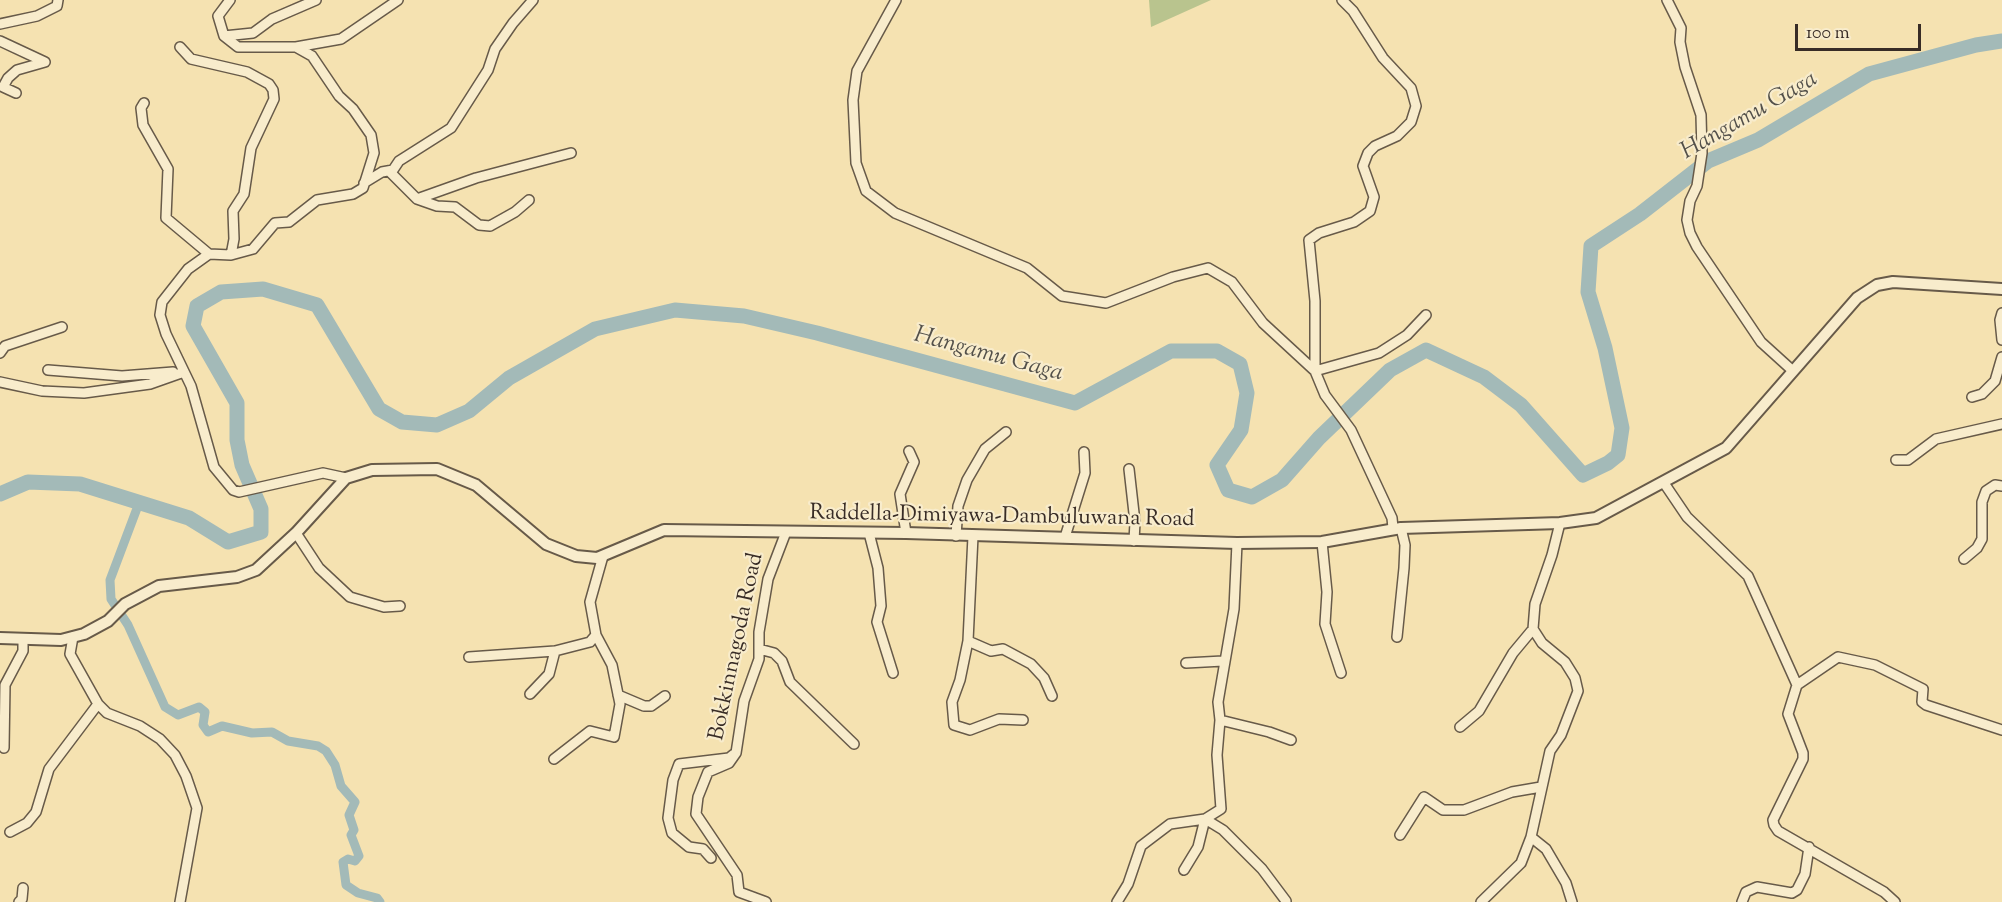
<!DOCTYPE html>
<style>
body{margin:0}
#map{position:relative;width:2002px;height:902px;overflow:hidden;background:#f5e2b1;font-family:"Sorts Mill Goudy",serif}
canvas{display:block}
.scale{position:absolute;left:1795px;top:24px;width:126px;height:27px;box-sizing:border-box;border:3px solid #382c26;border-top:0;padding-left:8px;font-size:18px;line-height:21px;white-space:nowrap;color:#382c26;-webkit-text-stroke:4px #f8eccc;paint-order:stroke}
</style>
<div id="map">
<canvas width="2002" height="902"></canvas>
<div class="scale">100 m</div>
</div>
<script>
const context = document.querySelector('canvas').getContext('2d');
context.lineJoin = 'round';
function fillPath(path, color) {
  context.fillStyle = color;
  context.fill(path, 'evenodd');
}
function shape(rows) {
  const path = new Path2D();
  for (const r of rows) {
    path.moveTo(r[0], r[1]);
    for (let i = 2; i < r.length; i += 2) path.lineTo(r[i], r[i + 1]);
  }
  return path;
}
function trace(path, color, width, dash) {
  context.strokeStyle = color;
  context.lineWidth = width;
  context.lineCap = dash ? 'butt' : 'round';
  context.setLineDash(dash || []);
  context.stroke(path);
}
function drawText(font, color, halo, rows, align = 'center') {
  context.font = font + ' "Sorts Mill Goudy",serif';
  context.lineWidth = 4.5;
  context.setLineDash([]);
  context.textBaseline = 'middle';
  context.strokeStyle = halo;
  context.fillStyle = color;
  for (const [text, x, y, turn = 0] of rows) {
    context.save();
    context.translate(x, y);
    context.rotate((+turn || 0) * Math.PI / 180);
    context.textAlign = isNaN(turn) ? turn : align;
    if (halo) context.strokeText(text, 0, 0);
    context.fillText(text, 0, 0);
    context.restore();
  }
}
fillPath(shape([
 [1149,0,1211,0,1151,27]
]), '#b9c48e');
trace(shape([
 [139,503,110,580,111,599,128,625,165,707,178,715,199,707,205,712,203,725,208,732,222,726,252,733,272,732,288,741,318,746,326,751,335,765,341,786,355,802,349,815,354,830,351,835,359,856,355,861,348,859,343,862,346,885,358,893,377,898,380,902]
]), '#a3bab8', 9);
trace(shape([
 [0,494,28,482,80,484,189,518,228,542,261,532,261,509,242,465,237,440,237,403,193,326,197,306,221,292,263,289,317,305,379,409,402,422,437,425,469,411,509,378,595,329,675,310,744,316,817,333,1075,403,1171,351,1217,351,1240,364,1247,393,1241,430,1217,465,1228,490,1252,497,1282,480,1319,438,1390,370,1426,350,1484,377,1521,405,1583,475,1608,463,1618,455,1622,428,1605,348,1588,292,1591,246,1640,214,1708,161,1758,140,1869,74,1976,45,2002,41]
]), '#a3bab8', 15);
const minor = shape([
 [230,0,218,16,224,36,238,47,296,47,312,56,339,96,353,109,371,135,374,153,363,188,353,194,317,200,289,222,275,223,253,249,231,255,209,254,188,269,162,302,160,315,166,334,191,386,214,467,233,490,239,492,323,473,346,478],
 [896,0,857,71,853,100,856,163,866,191,895,213,1027,268,1062,296,1106,303,1173,277,1208,268,1232,282,1263,323,1315,371,1379,353,1407,335,1426,315],
 [1342,0,1353,11,1383,58,1411,88,1416,106,1411,122,1397,136,1375,146,1368,153,1363,166,1374,197,1370,211,1354,222,1319,233,1309,240,1315,301,1315,371,1325,395,1351,430,1392,518,1393,528],
 [1667,0,1681,28,1680,42,1685,67,1701,115,1702,153,1697,186,1690,201,1687,220,1690,233,1697,247,1761,342,1793,371],
 [0,24,37,16,57,6,58,0],
 [224,36,253,33,272,19,316,0],
 [0,41,45,62,17,70,8,78,3,87,16,93],
 [180,47,191,59,247,72,269,84,273,90,274,99,251,148,244,194,233,211,234,239,231,255],
 [296,47,341,39,398,0],
 [144,103,141,108,143,125,168,169,166,218,209,254],
 [389,171,417,199,437,206,455,207,479,225,490,226,515,212,529,200],
 [364,183,382,172,393,170,399,161,451,128,488,70,495,49,513,23,533,0],
 [417,199,476,178,571,153],
 [2002,313,2000,320,2002,340],
 [0,353,5,346,62,327],
 [48,370,122,376,173,372],
 [0,382,42,391,84,393,150,384,184,372],
 [1972,397,1982,394,1995,381,2002,357],
 [1896,460,1908,460,1936,439,2002,424],
 [1129,469,1135,522,1134,541],
 [1664,483,1687,517,1748,576,1797,685,1788,714,1803,753,1803,759,1773,820,1774,825,1778,831,1884,892,1895,902],
 [296,533,319,568,350,597,384,607,400,606],
 [869,533,878,568,881,606,877,622,893,673],
 [906,533,900,494,914,462,909,451],
 [956,536,958,506,967,480,985,449,1006,432],
 [973,536,968,641,960,680,952,702,954,725,970,730,999,719,1023,720],
 [1065,537,1085,473,1084,452],
 [1322,542,1327,592,1325,624,1341,673],
 [1964,559,1977,548,1982,539,1982,502,1986,491,1995,485,2002,486],
 [73,637,70,654,98,704,107,713,140,726,160,739,175,755,186,776,197,808,180,902],
 [1397,637,1404,568,1405,545,1401,528],
 [968,641,991,651,1003,649,1031,664,1044,678,1052,696],
 [759,649,774,653,782,661,790,682,854,744],
 [469,657,555,651],
 [1186,663,1223,661],
 [1797,685,1838,657,1875,665,1923,689,1922,702,1926,705,2002,730],
 [530,694,549,674,555,651,590,642,596,635,590,602,603,556],
 [618,695,644,706,651,706,665,696],
 [1220,720,1269,732,1291,740],
 [1460,727,1479,711,1513,653,1533,629],
 [4,748,5,685,23,651,23,640],
 [554,759,590,731,614,737,620,704,612,665,596,635],
 [10,832,27,823,36,812,49,769,98,704],
 [1400,835,1424,797,1443,810,1464,810,1512,792,1541,787],
 [1531,837,1546,849,1566,883,1572,902],
 [711,858,703,849,689,847,672,833,668,818,673,780,679,764,729,758,734,754],
 [1184,870,1198,847,1205,819,1223,830,1262,869,1286,901],
 [19,902,22,899,23,888],
 [766,902,739,892,737,875,696,814,698,797,708,772,729,763,736,753,744,701,759,659,759,632,768,579,786,532],
 [1117,902,1128,884,1141,846,1170,824,1205,819,1221,809,1217,755,1220,720,1218,702,1234,609,1237,543],
 [1481,902,1521,863,1531,837,1550,751,1561,735,1578,691,1575,678,1565,662,1542,643,1533,629,1535,604,1552,555,1560,523],
 [1742,902,1746,892,1757,887,1792,893,1797,890,1805,874,1809,847]
]);
const tertiary = shape([
 [0,638,61,640,84,634,108,621,125,604,159,586,237,577,256,570,296,533,346,478,372,470,437,469,476,485,546,544,576,556,597,558,664,530,906,533,1237,543,1322,542,1401,528,1560,523,1596,518,1726,448,1857,298,1877,285,1893,282,2002,289]
]);
trace(minor, '#675a49', 12);
trace(tertiary, '#675a49', 14);
trace(minor, '#f8eccc', 9);
trace(tertiary, '#f8eccc', 10);
drawText('22px', '#382c26', '#f8eccc', [
 ["Raddella-Dimiyawa-Dambuluwana Road",1002,518,1],
 ["Bokkinnagoda Road",738,647,-78]
]);
drawText('italic 24px', '#53504a', '#f8eccc', [
 ["Hangamu Gaga",1750,117,-30],
 ["Hangamu Gaga",988,356,15]
]);
</script>
